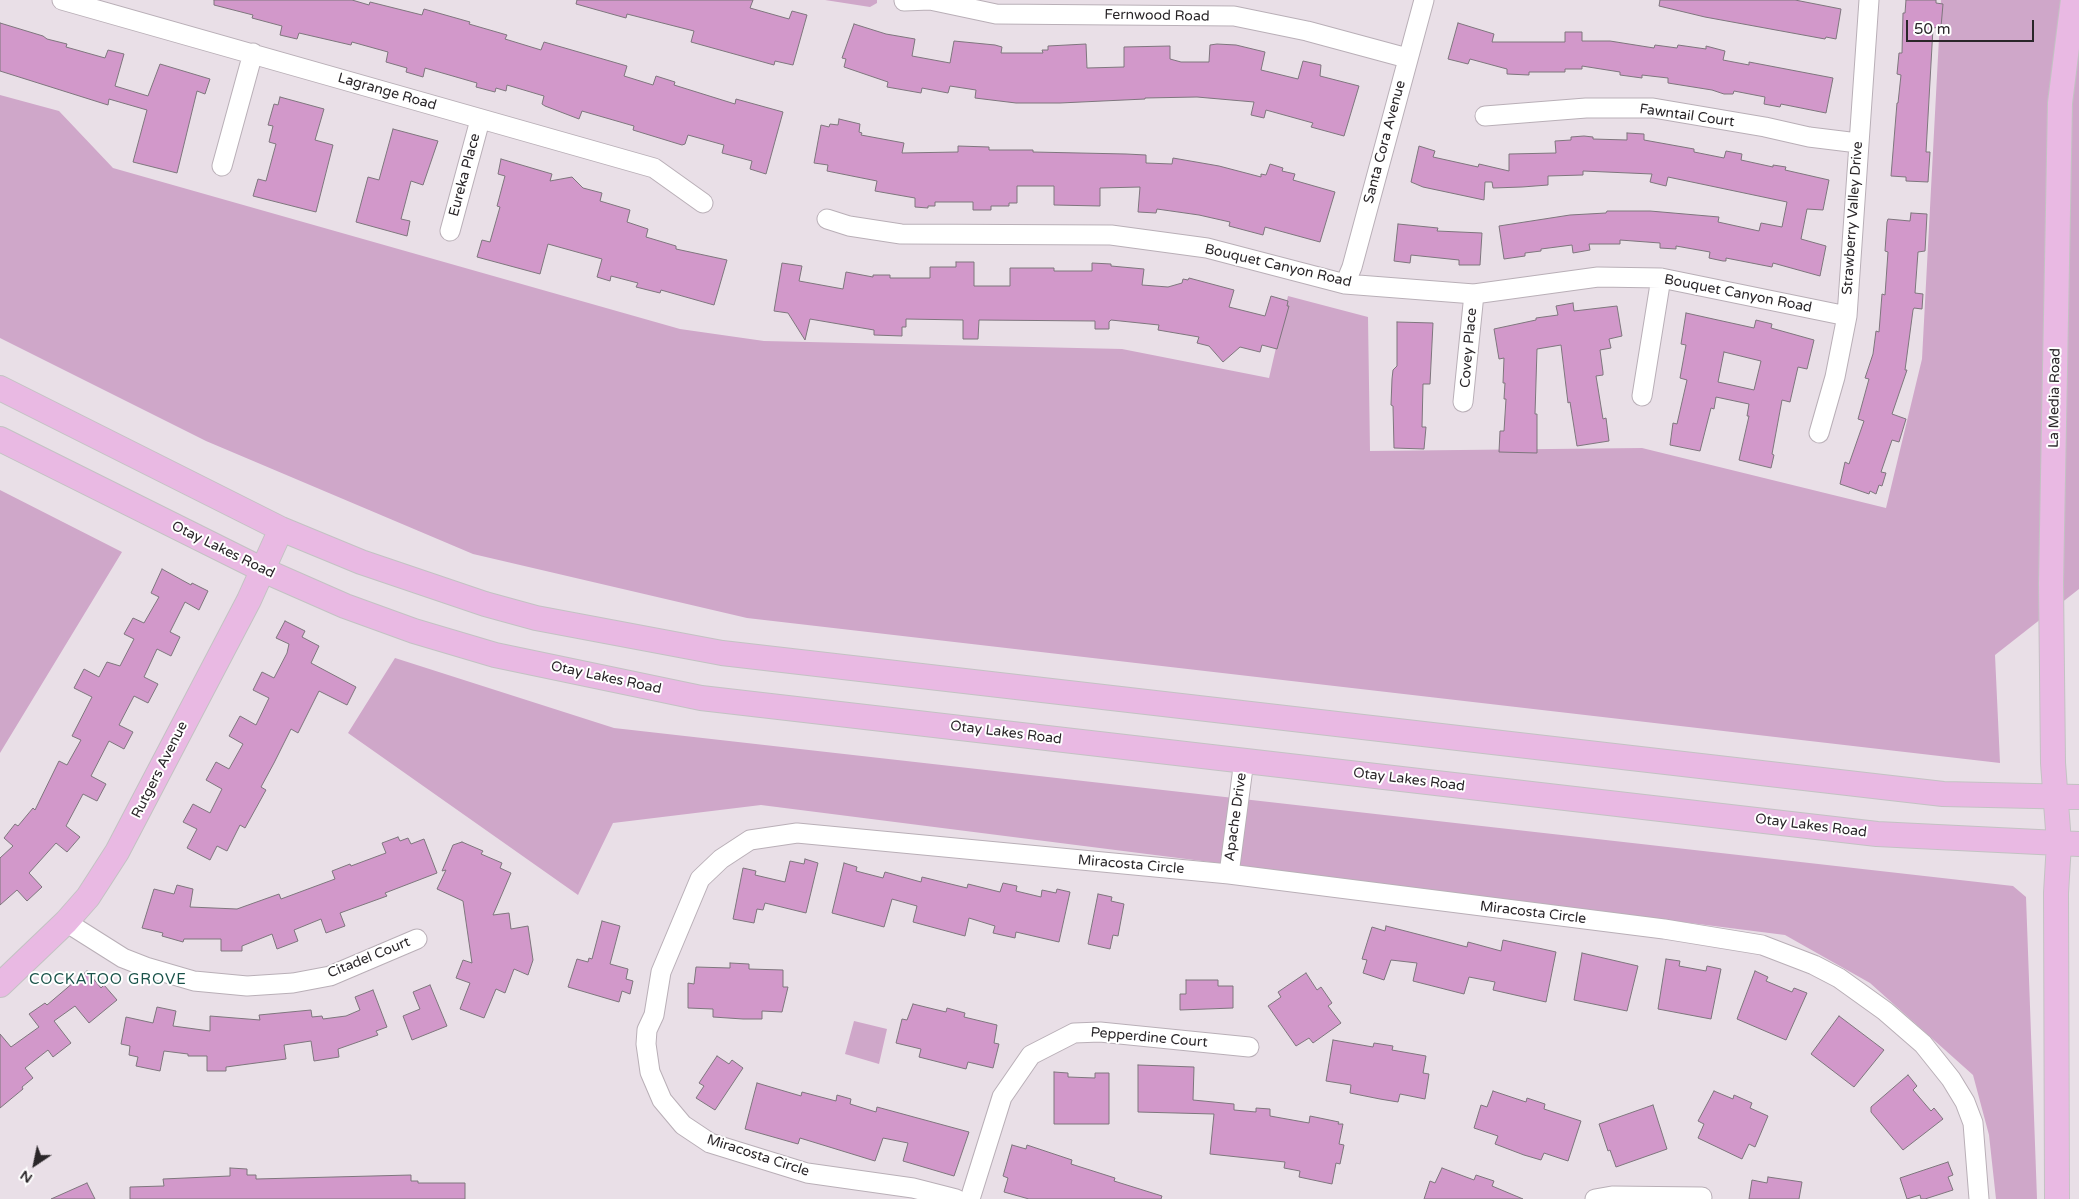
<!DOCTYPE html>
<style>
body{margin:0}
#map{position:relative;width:2079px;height:1199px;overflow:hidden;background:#e9dfe7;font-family:"Varela Round",sans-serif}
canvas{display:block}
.north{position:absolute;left:10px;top:1139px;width:50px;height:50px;-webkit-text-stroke:4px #fff;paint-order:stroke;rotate:214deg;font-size:14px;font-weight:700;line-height:20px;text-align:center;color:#2a2629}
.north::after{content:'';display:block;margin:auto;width:18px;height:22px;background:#2a2629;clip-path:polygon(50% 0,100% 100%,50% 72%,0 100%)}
.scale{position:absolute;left:1906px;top:20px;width:128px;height:22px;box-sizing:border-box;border:2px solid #2a2629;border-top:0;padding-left:6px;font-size:15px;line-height:18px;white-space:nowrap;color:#2a2629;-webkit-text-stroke:4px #fff;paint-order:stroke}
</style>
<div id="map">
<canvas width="2079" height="1199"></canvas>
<div class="north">N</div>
<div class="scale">50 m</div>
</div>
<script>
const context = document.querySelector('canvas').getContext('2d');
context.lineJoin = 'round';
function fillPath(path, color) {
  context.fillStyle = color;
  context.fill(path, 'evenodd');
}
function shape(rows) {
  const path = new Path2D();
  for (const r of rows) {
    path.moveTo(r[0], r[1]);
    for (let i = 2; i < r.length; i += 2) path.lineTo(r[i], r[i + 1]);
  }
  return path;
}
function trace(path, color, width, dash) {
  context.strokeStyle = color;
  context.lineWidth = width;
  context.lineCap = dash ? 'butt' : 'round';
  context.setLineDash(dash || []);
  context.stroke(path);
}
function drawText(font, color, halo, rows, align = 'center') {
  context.font = font + ' "Varela Round",sans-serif';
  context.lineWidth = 4;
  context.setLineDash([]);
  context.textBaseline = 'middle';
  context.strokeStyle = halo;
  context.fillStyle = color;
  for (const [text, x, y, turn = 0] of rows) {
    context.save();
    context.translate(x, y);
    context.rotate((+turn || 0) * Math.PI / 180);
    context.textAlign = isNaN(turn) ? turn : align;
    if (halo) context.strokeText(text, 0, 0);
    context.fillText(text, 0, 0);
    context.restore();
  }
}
fillPath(shape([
 [825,0,877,0,877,3,870,7],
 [1941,0,2079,0,2079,589,1995,655,2000,763,747,618,473,554,206,441,0,338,0,95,59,111,113,168,680,329,764,341,1122,349,1269,378,1288,296,1368,317,1370,451,1642,448,1886,508,1922,359],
 [0,490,122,552,0,753],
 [395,658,614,728,2013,886,2026,897,2037,1199,1996,1199,1989,1135,1973,1075,1870,983,1785,935,761,805,613,823,578,895,348,733],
 [854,1021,887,1029,879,1064,845,1054]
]), '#cfa7c9');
const building = shape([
 [214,0,352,0,369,5,370,2,422,15,424,9,470,22,469,24,507,35,505,39,541,50,544,42,627,66,624,76,653,85,656,76,675,82,674,85,735,104,736,99,783,112,766,174,750,169,752,161,722,153,724,145,688,135,685,144,682,145,633,130,634,126,582,111,579,119,545,106,542,104,544,96,507,85,506,91,496,88,495,92,476,87,477,83,425,68,423,77,406,72,407,68,386,62,388,52,352,42,351,45,299,33,297,39,280,35,282,26,252,18,253,15,214,5,214,0],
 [577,0,753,0,750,8,789,19,792,11,807,15,793,65,775,61,774,65,691,42,694,31,627,14,626,18,576,4,577,0],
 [1660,0,1795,0,1841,9,1836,39,1826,37,1825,39,1705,17,1659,6,1660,0],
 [1906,0,1936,0,1936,3,1943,4,1941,27,1933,28,1926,152,1930,152,1928,182,1906,181,1906,177,1891,176,1897,103,1898,103,1901,75,1897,74,1899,53,1902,53,1903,13,1905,13,1906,0],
 [0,23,43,36,47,39,67,44,66,47,105,58,108,50,124,54,115,86,148,96,160,64,210,79,205,94,197,91,177,173,133,162,147,110,109,99,108,105,0,71,0,23],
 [1458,23,1494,34,1492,42,1565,42,1565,32,1582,32,1582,41,1610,41,1654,48,1655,45,1677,48,1678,45,1706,49,1706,46,1725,51,1723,60,1749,65,1749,62,1833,78,1826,113,1781,104,1780,107,1764,104,1765,97,1734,91,1733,94,1724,94,1712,90,1668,83,1668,78,1642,75,1642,78,1620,75,1620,72,1582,66,1582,69,1565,69,1565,72,1529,72,1529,75,1507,74,1507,69,1470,59,1468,64,1448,59,1458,23],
 [854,24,886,34,915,39,912,56,950,63,954,41,995,45,1002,47,1001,53,1043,53,1042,50,1048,50,1048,46,1086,44,1087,68,1124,67,1124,47,1170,46,1170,59,1181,62,1209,62,1210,45,1217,44,1236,45,1265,52,1261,70,1298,79,1303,61,1321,65,1320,76,1359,86,1344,136,1311,127,1313,123,1266,110,1264,118,1251,115,1254,102,1197,97,1145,98,1145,99,1060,103,1016,103,975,98,976,90,950,86,948,93,922,88,921,93,887,87,888,82,844,67,846,59,842,58,854,24],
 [280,97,324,109,315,140,333,145,316,212,253,196,258,179,266,181,276,144,269,142,273,126,268,125,274,104,278,105,280,97],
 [839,119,860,124,859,132,862,133,861,135,904,143,902,153,958,152,958,146,989,147,989,150,1033,150,1033,152,1126,154,1146,155,1146,163,1172,164,1173,158,1219,166,1261,177,1261,174,1266,175,1270,164,1283,168,1282,171,1295,174,1293,180,1335,192,1320,242,1265,227,1263,235,1229,226,1230,222,1199,215,1157,209,1156,213,1138,212,1140,187,1100,188,1100,206,1054,205,1054,186,1017,186,1017,203,1009,203,1009,206,991,206,991,210,973,210,973,202,935,202,935,206,928,206,928,208,915,207,915,198,875,191,877,181,827,171,828,165,814,163,821,125,829,127,830,124,838,125,839,119],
 [393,129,438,141,423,185,411,181,401,219,410,221,407,236,356,222,368,177,379,180,393,129],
 [1627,133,1644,134,1644,140,1694,149,1694,152,1724,158,1726,151,1742,154,1741,160,1773,167,1773,165,1786,167,1785,170,1829,180,1823,210,1807,209,1801,239,1826,246,1820,276,1773,263,1772,267,1726,258,1726,261,1723,261,1709,258,1710,252,1676,246,1676,249,1660,248,1660,243,1620,240,1620,244,1589,244,1590,250,1573,253,1572,245,1541,249,1541,251,1525,253,1525,256,1504,259,1499,226,1570,215,1606,213,1607,211,1650,211,1719,217,1718,222,1759,231,1761,223,1782,227,1787,202,1668,177,1666,186,1650,182,1652,174,1583,171,1583,175,1548,176,1548,185,1522,187,1493,188,1492,182,1485,182,1484,200,1423,187,1411,182,1419,146,1435,151,1433,157,1478,167,1479,164,1509,171,1509,154,1556,153,1555,141,1571,140,1571,137,1584,136,1593,137,1593,139,1627,140,1627,133],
 [501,159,552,174,550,181,572,177,583,188,602,193,600,201,630,210,627,222,648,229,646,237,676,246,676,249,727,260,714,305,661,290,660,293,636,287,638,283,611,276,610,281,597,277,602,259,548,244,540,274,477,257,482,240,490,242,500,207,497,206,505,176,498,174,501,159],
 [1911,213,1927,214,1925,251,1918,252,1915,293,1923,294,1922,309,1914,308,1913,310,1905,370,1907,370,1892,414,1906,419,1899,442,1892,440,1881,472,1886,473,1882,486,1879,485,1876,494,1870,491,1869,494,1840,484,1845,462,1849,464,1864,421,1858,419,1869,379,1865,378,1873,354,1876,331,1879,332,1882,294,1885,295,1888,252,1885,251,1887,222,1888,219,1910,221,1911,213],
 [1398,224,1438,228,1437,231,1482,233,1480,265,1459,265,1459,260,1411,255,1410,263,1394,261,1398,224],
 [956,262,974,262,974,286,1010,286,1010,268,1054,268,1054,271,1092,271,1092,263,1111,264,1111,266,1144,269,1142,285,1168,287,1182,283,1183,279,1188,280,1189,278,1234,290,1229,307,1265,316,1271,296,1288,301,1287,306,1289,306,1277,349,1262,345,1260,352,1240,347,1223,362,1209,346,1197,343,1199,337,1158,330,1159,325,1111,320,1109,322,1109,329,1095,329,1095,321,979,320,978,339,963,339,963,320,906,319,906,327,902,327,902,336,874,335,874,330,810,319,805,340,788,313,774,311,782,263,802,266,799,281,843,289,846,272,873,277,873,275,890,275,890,278,930,278,930,267,956,267,956,262],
 [1573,303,1574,311,1617,306,1622,336,1609,339,1611,348,1600,350,1603,372,1603,375,1596,376,1603,419,1606,418,1609,441,1577,446,1570,402,1568,403,1561,345,1537,349,1535,414,1537,414,1537,453,1499,452,1500,431,1504,431,1506,399,1504,399,1505,383,1503,383,1504,358,1499,359,1494,329,1536,320,1536,318,1558,315,1556,306,1573,303],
 [1686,313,1754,328,1756,320,1772,324,1771,328,1814,340,1807,369,1798,367,1790,402,1782,400,1772,454,1774,455,1771,468,1739,460,1749,416,1747,416,1749,404,1716,397,1714,409,1711,408,1700,451,1670,445,1673,423,1677,424,1687,380,1680,378,1686,345,1681,344,1686,313],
 [1724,352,1761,361,1754,390,1718,382,1724,352],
 [1397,322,1433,323,1430,384,1423,384,1422,427,1426,427,1424,449,1394,448,1393,406,1391,405,1392,379,1393,370,1397,366,1397,322],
 [162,569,191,585,192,583,208,591,199,610,185,602,170,632,180,637,171,656,157,649,144,677,158,684,148,703,134,696,119,725,133,732,124,749,109,741,91,776,106,784,97,801,83,794,66,826,80,837,67,852,56,843,29,873,42,887,27,901,17,890,0,905,0,858,13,846,4,838,15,824,18,826,33,808,35,810,59,761,67,765,81,740,72,736,92,697,74,688,84,669,99,677,107,662,120,666,134,639,124,634,133,618,144,623,159,597,151,593,162,569],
 [285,621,305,631,302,637,319,646,311,663,356,687,347,705,319,691,298,733,291,729,274,763,261,787,266,790,245,828,240,825,227,851,217,846,210,860,187,848,197,829,183,822,193,804,210,813,222,789,206,780,216,762,229,769,243,744,229,736,240,716,256,725,269,698,253,690,262,672,274,678,287,653,289,644,276,638,285,621],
 [398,837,400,841,408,838,411,844,424,839,437,873,385,893,387,896,340,913,345,926,326,933,321,919,294,930,298,941,277,949,272,934,242,946,242,951,221,951,221,939,184,939,183,942,162,936,163,933,142,928,154,889,174,894,177,885,193,889,190,907,237,909,279,894,281,899,335,879,332,871,350,864,351,866,386,853,382,843,398,837],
 [462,842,483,851,481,854,502,863,500,868,511,873,493,915,509,913,511,929,528,926,533,960,528,975,514,969,505,993,496,989,484,1018,460,1009,470,983,456,978,463,960,472,963,463,901,437,889,446,870,442,871,453,845,462,842],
 [805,859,818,863,806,913,765,903,763,910,757,909,754,923,733,919,743,868,756,871,755,875,785,882,790,861,804,864,805,859],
 [844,863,857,867,856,871,883,878,885,872,921,882,922,877,967,888,968,884,1000,892,1003,883,1017,886,1016,891,1041,897,1042,890,1056,893,1057,889,1070,892,1059,942,1016,932,1015,938,993,933,995,926,969,918,965,936,913,922,917,906,892,899,884,927,832,913,844,863],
 [1098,894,1112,897,1111,901,1124,904,1118,936,1113,935,1110,949,1088,944,1098,894],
 [602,921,620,926,610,964,628,969,626,979,633,981,630,994,622,991,619,1002,568,987,577,959,588,962,589,958,592,959,602,921],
 [1386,926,1467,947,1468,942,1501,951,1503,940,1556,952,1546,1002,1493,990,1495,982,1469,977,1464,994,1413,981,1417,963,1391,960,1384,980,1363,973,1367,960,1362,959,1372,927,1385,931,1386,926],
 [1582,953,1638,966,1627,1011,1574,1000,1582,953],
 [1666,959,1680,961,1679,966,1706,971,1707,966,1721,969,1711,1019,1658,1009,1666,959],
 [730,963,749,964,749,969,783,970,783,987,788,987,782,1012,762,1011,762,1019,743,1019,713,1017,713,1009,688,1008,688,983,694,984,696,967,730,968,730,963],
 [87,971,101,988,104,985,117,1000,89,1023,75,1006,54,1021,71,1043,53,1057,48,1050,25,1068,33,1078,22,1087,23,1089,0,1108,0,1034,11,1047,39,1027,29,1014,45,1003,47,1005,87,971],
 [1755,971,1768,977,1766,981,1792,992,1794,988,1807,993,1786,1040,1737,1019,1755,971],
 [1306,973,1317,990,1321,987,1332,1003,1328,1006,1341,1023,1313,1043,1309,1038,1296,1046,1268,1006,1281,997,1278,992,1306,973],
 [1186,980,1218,980,1218,986,1233,986,1233,1008,1180,1010,1180,994,1186,994,1186,980],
 [430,985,447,1026,412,1040,403,1016,420,1009,413,992,430,985],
 [373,990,387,1027,376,1031,378,1035,338,1049,339,1057,314,1061,311,1041,284,1045,286,1059,226,1067,226,1071,207,1071,207,1056,188,1056,188,1054,164,1051,160,1071,136,1066,138,1057,129,1055,130,1046,121,1044,126,1017,153,1023,157,1007,176,1011,173,1026,210,1031,210,1016,260,1020,259,1015,311,1010,312,1017,322,1016,323,1019,346,1016,360,1010,355,997,373,990],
 [913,1004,946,1012,947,1008,965,1013,964,1017,997,1025,994,1043,999,1044,993,1068,968,1062,966,1069,919,1057,921,1049,896,1043,902,1019,907,1020,913,1004],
 [1839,1016,1884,1050,1854,1087,1811,1054,1839,1016],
 [1333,1040,1373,1047,1374,1043,1393,1046,1392,1050,1426,1056,1423,1073,1429,1074,1425,1099,1400,1094,1398,1102,1380,1099,1350,1093,1351,1085,1326,1081,1333,1040],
 [717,1056,729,1064,732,1060,743,1068,715,1110,696,1098,704,1086,699,1083,717,1056],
 [1138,1065,1194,1067,1193,1100,1234,1104,1234,1110,1256,1112,1256,1108,1270,1109,1270,1116,1309,1123,1310,1116,1339,1122,1338,1124,1343,1124,1339,1144,1344,1145,1340,1164,1336,1163,1332,1184,1299,1177,1300,1171,1284,1168,1285,1162,1210,1154,1214,1114,1138,1112,1138,1065],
 [1054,1072,1068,1073,1068,1077,1095,1078,1095,1073,1109,1073,1109,1124,1054,1124,1054,1072],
 [1908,1075,1917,1086,1913,1090,1931,1111,1934,1108,1943,1119,1903,1150,1871,1112,1871,1107,1908,1075],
 [757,1083,801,1096,802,1092,836,1101,837,1095,851,1099,850,1104,876,1112,877,1107,969,1132,954,1176,903,1161,908,1143,883,1138,875,1161,800,1138,798,1144,745,1129,757,1083],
 [1493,1091,1526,1102,1527,1098,1545,1104,1544,1109,1581,1121,1568,1161,1544,1153,1541,1160,1524,1155,1495,1144,1498,1136,1474,1128,1481,1105,1487,1107,1493,1091],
 [1714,1091,1733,1099,1734,1095,1752,1103,1750,1108,1768,1116,1755,1147,1749,1144,1742,1159,1698,1138,1704,1124,1698,1121,1714,1091],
 [1653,1105,1667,1149,1616,1167,1610,1150,1608,1151,1599,1124,1653,1105],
 [1012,1145,1026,1149,1027,1145,1072,1160,1071,1164,1115,1178,1114,1181,1162,1196,1161,1199,1029,1199,1004,1192,1008,1178,1003,1176,1012,1145],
 [1948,1162,1953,1175,1948,1177,1953,1190,1925,1199,1921,1199,1920,1195,1907,1199,1900,1178,1948,1162],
 [230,1168,247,1169,247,1175,256,1175,256,1179,411,1175,411,1181,418,1181,418,1183,465,1183,465,1199,130,1199,130,1187,164,1186,163,1179,230,1176,230,1168],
 [1442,1168,1474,1180,1476,1175,1494,1181,1492,1186,1523,1199,1424,1199,1430,1181,1435,1183,1442,1168],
 [1768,1177,1802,1182,1799,1199,1749,1199,1752,1180,1767,1183,1768,1177],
 [87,1183,95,1199,51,1199,87,1183]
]);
fillPath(building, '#d298ca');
trace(building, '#7e767d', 1);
const minor = shape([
 [62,0,654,168,703,203],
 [904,1,930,0,996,14,1234,16,1307,31,1407,58],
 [1485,116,1586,108,1653,108,1765,127,1809,137,1858,143],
 [222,166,253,53],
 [827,219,849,226,901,234,1111,235,1207,248,1345,284,1474,294,1598,277,1661,278,1847,316],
 [450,231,480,120],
 [1345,284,1352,267,1424,0],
 [1642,396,1661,278],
 [1463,402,1474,294],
 [1819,433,1835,377,1847,316,1869,0],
 [1229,874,1244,760],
 [66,922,123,958,146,967,194,981,247,986,293,983,330,976,417,939],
 [956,1199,913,1188,807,1173,710,1143,683,1125,662,1100,650,1072,646,1044,647,1030,654,1015,661,972,700,879,721,859,750,840,797,833,1229,874,1664,929,1762,945,1814,965,1839,978,1885,1011,1923,1044,1951,1079,1965,1102,1973,1123,1979,1199],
 [970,1199,1002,1097,1031,1055,1074,1033,1100,1032,1249,1047],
 [1595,1199,1612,1196,1702,1197]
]);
const major = shape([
 [0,388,281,529,361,562,485,604,536,618,722,653,1943,794,2079,797],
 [0,439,263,570,345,606,414,631,495,655,701,698,1877,834,2079,844],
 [0,985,66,922,88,897,117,852,249,600,281,529],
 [2057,1199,2056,893,2059,843,2053,763,2051,583,2060,103,2073,0]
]);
trace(minor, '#b9afb7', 21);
trace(major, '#c3c2c3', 26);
trace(minor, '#fff', 19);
trace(major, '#e9b9e3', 24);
drawText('14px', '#2a2629', '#fff', [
 ["Fernwood Road",1157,16,1],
 ["Lagrange Road",387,92,16],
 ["Fawntail Court",1687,116,8],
 ["Santa Cora Avenue",1385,142,-75],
 ["Eureka Place",465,175,-75],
 ["Strawberry Valley Drive",1853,218,-86],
 ["Bouquet Canyon Road",1278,266,13],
 ["Bouquet Canyon Road",1738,294,11],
 ["Covey Place",1469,348,-85],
 ["La Media Road",2055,398,-89],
 ["Otay Lakes Road",223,550,26],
 ["Otay Lakes Road",606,678,12],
 ["Otay Lakes Road",1006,733,7],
 ["Rutgers Avenue",160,770,-63],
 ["Otay Lakes Road",1409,780,7],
 ["Apache Drive",1236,817,-82],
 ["Otay Lakes Road",1811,826,7],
 ["Miracosta Circle",1131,865,5],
 ["Miracosta Circle",1533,913,7],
 ["Citadel Court",369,958,-22],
 ["Pepperdine Court",1149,1038,5],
 ["Miracosta Circle",758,1156,18]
]);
context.letterSpacing = '1px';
drawText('15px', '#1a534a', '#fff', [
 ["COCKATOO GROVE",108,980]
]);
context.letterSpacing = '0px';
</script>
